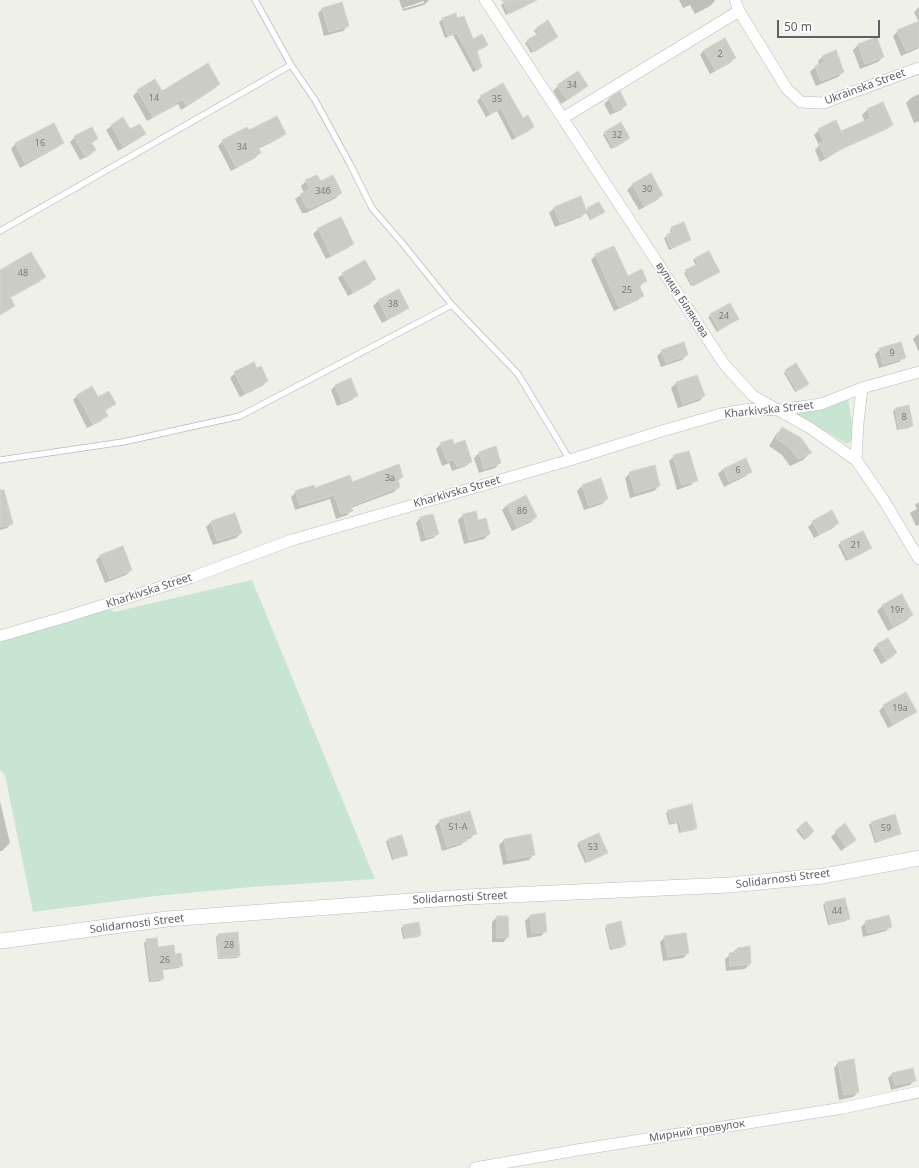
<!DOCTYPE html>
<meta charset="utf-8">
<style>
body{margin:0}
#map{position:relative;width:919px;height:1168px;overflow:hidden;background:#eff0e8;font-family:"Noto Sans",sans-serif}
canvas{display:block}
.scale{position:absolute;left:777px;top:20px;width:103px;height:18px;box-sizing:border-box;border:2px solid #5f6067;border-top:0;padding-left:5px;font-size:12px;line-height:14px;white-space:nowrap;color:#5f6067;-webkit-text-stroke:3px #fff;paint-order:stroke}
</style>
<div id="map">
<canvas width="919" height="1168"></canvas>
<div class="scale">50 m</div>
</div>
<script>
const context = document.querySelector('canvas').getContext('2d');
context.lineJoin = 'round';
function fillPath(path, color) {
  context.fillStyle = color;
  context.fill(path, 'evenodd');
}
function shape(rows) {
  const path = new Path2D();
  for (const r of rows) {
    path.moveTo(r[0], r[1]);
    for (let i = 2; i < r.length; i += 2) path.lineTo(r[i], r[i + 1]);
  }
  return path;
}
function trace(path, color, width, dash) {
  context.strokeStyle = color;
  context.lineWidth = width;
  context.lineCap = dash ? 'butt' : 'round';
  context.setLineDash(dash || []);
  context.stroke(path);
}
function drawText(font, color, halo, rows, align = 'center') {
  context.font = font + ' "Noto Sans",sans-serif';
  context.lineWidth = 3.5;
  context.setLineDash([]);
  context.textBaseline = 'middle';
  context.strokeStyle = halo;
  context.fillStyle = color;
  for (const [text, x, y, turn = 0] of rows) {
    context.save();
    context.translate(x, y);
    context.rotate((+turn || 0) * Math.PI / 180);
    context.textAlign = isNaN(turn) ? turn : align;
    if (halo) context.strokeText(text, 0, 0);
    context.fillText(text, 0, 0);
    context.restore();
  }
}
fillPath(shape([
 [848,399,854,435,851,441,847,444,795,413,828,408],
 [252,580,375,879,252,887,155,896,33,912,5,775,0,770,0,642,108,608,114,612]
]), '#c8e5d2');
fillPath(shape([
 [399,0,429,0,424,5,403,11],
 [424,1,424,3,403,9,403,8],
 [510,0,524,0,526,4,506,15,501,5],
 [679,0,714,0,715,1,710,6,695,14,690,5,683,8],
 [919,7,919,22,914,12],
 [323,8,348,26,343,31,324,36,318,13],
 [443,19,457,19,472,40,487,45,476,52,481,67,478,70,473,72,453,35,445,38,439,22],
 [548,22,554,39,531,53,525,43,537,35,534,31,536,29],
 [898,31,919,38,919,47,917,49,901,56,893,36],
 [877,38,883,57,878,62,860,69,853,50,858,45],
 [704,50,735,58,730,63,710,74,700,55],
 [823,56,843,72,838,77,816,86,810,72,815,67,819,66,818,61],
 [219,84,214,89,181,110,178,104,147,121,133,96,138,91,162,93],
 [558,86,586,86,581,91,561,104,553,91],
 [620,93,626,105,621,110,610,115,604,104,609,99],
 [919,94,919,121,914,123,906,103,911,98],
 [481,97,522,119,533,127,529,131,512,140,497,111,486,117,477,101],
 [883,103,892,125,887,129,844,148,820,162,815,150,819,145,814,135,819,130,841,133,865,122,862,115,867,110],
 [122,118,130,131,145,133,140,138,118,151,106,130],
 [54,124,63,143,58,147,20,168,11,149,15,144],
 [605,133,627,140,611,149,603,135],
 [285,134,280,138,258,149,260,153,255,158,231,171,218,146,223,141],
 [75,137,97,138,91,144,95,150,90,155,80,160,70,142],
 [651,175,662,195,657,200,639,210,627,190,632,185],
 [306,181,320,183,340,193,336,198,306,213,302,213,295,199,304,193,301,186],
 [580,198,585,212,588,209,604,212,590,220,586,212,581,217,555,227,549,213,554,208],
 [340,218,353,243,348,248,326,259,313,234,318,229],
 [672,228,690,240,687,242,669,250,664,238,671,234,670,230],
 [596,255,627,277,646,281,639,287,643,295,638,300,614,311,591,260],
 [696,258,717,272,691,286,684,273,696,266,693,260],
 [0,272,44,277,39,282,10,298,14,306,9,310,0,315],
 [343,274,375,279,370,284,348,296,338,278],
 [399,290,408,308,403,312,382,323,373,306,378,301],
 [711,315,738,319,717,332,708,317],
 [918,334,919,334,919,352,913,339],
 [880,349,904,357,899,362,879,368,875,354],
 [662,351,687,355,682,360,661,367,657,356],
 [257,370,267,381,262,386,240,397,230,378,235,373],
 [786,371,805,386,795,392,784,373],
 [697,376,704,396,699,401,678,408,671,388,676,383],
 [336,385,357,395,352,400,337,406,331,390],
 [78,395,97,398,115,404,104,412,106,416,101,421,87,428,73,400],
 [896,409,912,426,909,428,897,430,893,411],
 [782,428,811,452,803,460,790,466,782,455,769,446,775,436],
 [441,444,453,445,471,461,466,466,452,471,449,463,442,466,436,449],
 [495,448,500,463,495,468,479,473,474,458,479,453],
 [674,456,696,480,691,485,677,490,669,461],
 [746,459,751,471,746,476,724,487,718,474,723,469],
 [630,473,659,486,654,491,630,498,625,478],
 [402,477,397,482,399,487,394,492,351,508,352,510,347,515,336,519,330,499,295,510,291,497,296,492,351,483],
 [600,479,607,499,602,504,584,510,577,491,582,486],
 [525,496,536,517,531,522,512,531,502,510,507,505],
 [919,502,919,525,916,526,910,513,917,509,915,505],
 [0,509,12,523,7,528,0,530],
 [475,512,477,521,489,534,484,539,464,544,458,520,463,515],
 [420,518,438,534,433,538,421,542,416,523],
 [211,522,241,533,236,538,213,545,206,527],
 [813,522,838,523,833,528,814,538,808,527],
 [841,543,871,548,846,561,838,545],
 [101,555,131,570,126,575,105,583,96,560],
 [902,596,912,615,907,620,888,631,877,611,882,606],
 [888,639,896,653,891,658,881,664,873,650,877,645],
 [884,706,915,711,910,716,888,728,879,711],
 [0,801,10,843,2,851,0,851],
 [691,806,696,828,694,830,679,833,677,823,669,825,666,813,668,811],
 [894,816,900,833,898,835,875,843,869,825,871,823],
 [440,821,475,833,471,838,466,840,461,845,442,851,435,826],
 [806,822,813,831,804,840,796,830],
 [836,832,855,840,841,851,831,837],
 [401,836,407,854,404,856,392,860,386,842,388,840],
 [504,840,533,855,529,860,503,865,499,845],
 [579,842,607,853,585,863,577,845],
 [825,903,848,919,846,921,828,925,823,905],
 [530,916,546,931,541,936,527,938,525,921],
 [497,917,507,917,508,937,503,942,492,942,492,922],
 [866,922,891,926,886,931,863,937,861,927],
 [403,926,420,935,418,937,403,939,401,928],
 [607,926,625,944,623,947,610,950,605,928],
 [218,935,239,955,237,958,218,959,216,937],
 [665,937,688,953,683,958,663,961,660,942],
 [147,940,157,948,174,955,182,965,179,968,162,970,163,978,160,981,149,982,144,943],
 [738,948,750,964,745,969,726,971,725,959],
 [853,1060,858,1092,853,1097,839,1100,834,1068,838,1063],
 [893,1073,915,1080,910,1085,891,1090,888,1078]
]), '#0003');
const building = shape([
 [502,0,537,0,509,14,502,0],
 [342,2,349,26,329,32,322,8,342,2],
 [456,13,457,18,464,16,473,39,482,34,488,45,477,51,482,67,477,70,457,33,448,36,442,18,456,13],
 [548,20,558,37,534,52,527,40,539,33,536,28,548,20],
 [919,21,919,46,906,51,897,30,919,21],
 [877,37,884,57,865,64,858,44,877,37],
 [725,38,736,58,715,70,704,50,725,38],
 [836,50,844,72,821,81,815,66,825,62,822,56,836,50],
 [208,63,220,84,186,105,183,99,153,117,137,90,155,79,162,91,208,63],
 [578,71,588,86,567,100,557,85,578,71],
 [503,83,523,118,528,115,534,127,516,137,501,108,491,114,480,96,503,83],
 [620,91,627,105,615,111,609,98,620,91],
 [883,102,893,125,848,145,848,146,825,157,819,144,824,141,818,129,836,120,841,131,871,118,867,109,883,102],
 [277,116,286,134,258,147,261,153,236,167,222,140,247,127,249,130,277,116],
 [123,117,130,129,140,124,146,134,123,146,111,125,123,117],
 [621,122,630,138,614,148,604,132,621,122],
 [54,123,64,143,25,163,15,143,54,123],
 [92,127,98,139,91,142,96,150,85,156,74,136,92,127],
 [651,173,663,195,644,206,632,184,651,173],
 [317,175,321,181,333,175,342,193,311,208,307,208,300,194,310,189,305,180,317,175],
 [581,196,587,213,560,223,554,207,581,196],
 [599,202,605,212,592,219,587,208,599,202],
 [341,217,354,244,331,255,318,228,341,217],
 [684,222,691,240,671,248,666,235,673,232,671,227,684,222],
 [614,246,628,276,642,269,647,281,639,285,644,296,619,307,595,254,614,246],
 [709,251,720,272,693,286,685,270,698,264,695,258,709,251],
 [31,252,46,277,10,297,15,306,0,314,0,270,31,252],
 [365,260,376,279,353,292,342,273,365,260],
 [399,289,409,308,388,319,378,300,399,289],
 [730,303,739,319,719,330,710,314,730,303],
 [684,342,688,355,666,363,661,350,684,342],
 [901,342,906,358,883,364,879,348,901,342],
 [254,362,257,368,261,366,268,381,245,393,234,372,254,362],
 [796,363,809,384,797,391,785,370,796,363],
 [697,375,705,396,683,404,676,382,697,375],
 [351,378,358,396,342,402,335,385,351,378],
 [92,386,98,397,109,391,116,404,105,410,108,416,93,424,77,395,92,386],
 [909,405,913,426,899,429,895,408,909,405],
 [782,427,801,438,812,453,798,459,789,447,776,438,782,427],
 [452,439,454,444,465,440,472,462,457,467,454,459,447,461,440,443,452,439],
 [496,446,501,463,484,469,479,452,496,446],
 [689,451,698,481,682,485,673,455,689,451],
 [746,458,752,472,729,482,723,469,746,458],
 [399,464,403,477,398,479,400,487,351,506,353,511,341,514,334,495,300,505,295,491,314,485,315,488,350,475,352,482,399,464],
 [655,465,660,486,635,493,629,472,655,465],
 [601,478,608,499,589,506,582,485,601,478],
 [0,490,4,490,13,524,0,527,0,490],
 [526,495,537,517,517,527,507,505,526,495],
 [832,510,839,523,819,534,812,521,832,510],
 [476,511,478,520,486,518,490,534,469,540,463,514,476,511],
 [235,513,242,533,217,541,211,521,235,513],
 [433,514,439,534,426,538,420,517,433,514],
 [863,531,872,548,849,560,840,542,863,531],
 [123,546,132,570,110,579,100,555,123,546],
 [902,594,913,615,893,626,882,605,902,594],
 [888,638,897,653,886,660,877,644,888,638],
 [906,692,917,712,893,724,883,705,906,692],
 [692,804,697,828,682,832,679,821,671,823,668,810,692,804],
 [470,811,477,834,466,837,467,841,447,847,439,820,470,811],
 [895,814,901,834,877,841,871,822,895,814],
 [806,821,814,831,806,839,798,828,806,821],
 [845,823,856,840,846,847,835,831,845,823],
 [599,833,608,853,588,862,579,842,599,833],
 [531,834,535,855,508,860,504,839,531,834],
 [402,835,408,855,394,859,388,839,402,835],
 [845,898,850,919,830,923,825,902,845,898],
 [545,913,547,932,532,933,530,915,545,913],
 [889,915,892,927,868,933,865,921,889,915],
 [497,916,508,916,509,937,497,938,497,916],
 [621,921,626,945,612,948,606,925,621,921],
 [419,922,421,935,405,938,403,925,419,922],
 [238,932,240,956,219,958,218,934,238,932],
 [686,933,689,953,668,957,664,936,686,933],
 [157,938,158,947,174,945,175,954,181,953,183,966,162,968,164,979,151,980,146,939,157,938],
 [750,946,751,964,730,966,729,953,738,952,737,948,750,946],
 [854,1059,859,1092,844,1095,838,1062,854,1059],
 [913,1068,916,1081,895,1085,892,1073,913,1068]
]);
fillPath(building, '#cbccc5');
trace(building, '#d4d4c7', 1);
const service = shape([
 [255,0,291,65,315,100,350,164,372,208,403,244,452,305,518,374,570,460],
 [0,231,291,65],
 [0,460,123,442,240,416,452,305]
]);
const minor = shape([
 [485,0,724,364,753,396,810,428,856,460,883,499,919,559],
 [735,0,739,11,787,89,801,102,823,103,919,68],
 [563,118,739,11],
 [856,460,858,423,862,388],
 [0,636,62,618,190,578,292,540,570,460,662,431,721,414,751,409,779,410,821,404,862,388,919,372],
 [475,1168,577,1150,843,1108,919,1092]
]);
const secondary = shape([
 [0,941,167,919,466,897,729,885,823,876,919,858]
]);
trace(service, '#babac0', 7);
trace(minor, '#babac0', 12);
trace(secondary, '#bbbbc2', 16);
trace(service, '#fff', 5.5);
trace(minor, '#fff', 11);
trace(secondary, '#fff', 15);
drawText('9px', '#7a7b7e', null, [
 ["2",720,54],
 ["34",572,85],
 ["14",154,98],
 ["35",497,99],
 ["32",617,135],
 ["16",40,143],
 ["34",242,147],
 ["30",647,189],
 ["34б",323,191],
 ["48",23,273],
 ["25",627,290],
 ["38",393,304],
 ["24",724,316],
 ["9",892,353],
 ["8",904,417],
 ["6",738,470],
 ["3а",390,478],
 ["8б",522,511],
 ["21",856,545],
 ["19г",897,610],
 ["19а",900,708],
 ["51-А",458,827],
 ["59",886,828],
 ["53",593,847],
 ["44",837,911],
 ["28",229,945],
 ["26",165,960]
]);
drawText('11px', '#5f6067', '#fff', [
 ["Ukrainska Street",865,87,-20],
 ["вулиця Білякова",682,300,57],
 ["Kharkivska Street",769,410,-6],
 ["Kharkivska Street",457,492,-16],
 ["Kharkivska Street",149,591,-18],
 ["Solidarnosti Street",783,879,-7],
 ["Solidarnosti Street",460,898,-3],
 ["Solidarnosti Street",137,924,-7],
 ["Мирний провулок",697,1131,-9]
]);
</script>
